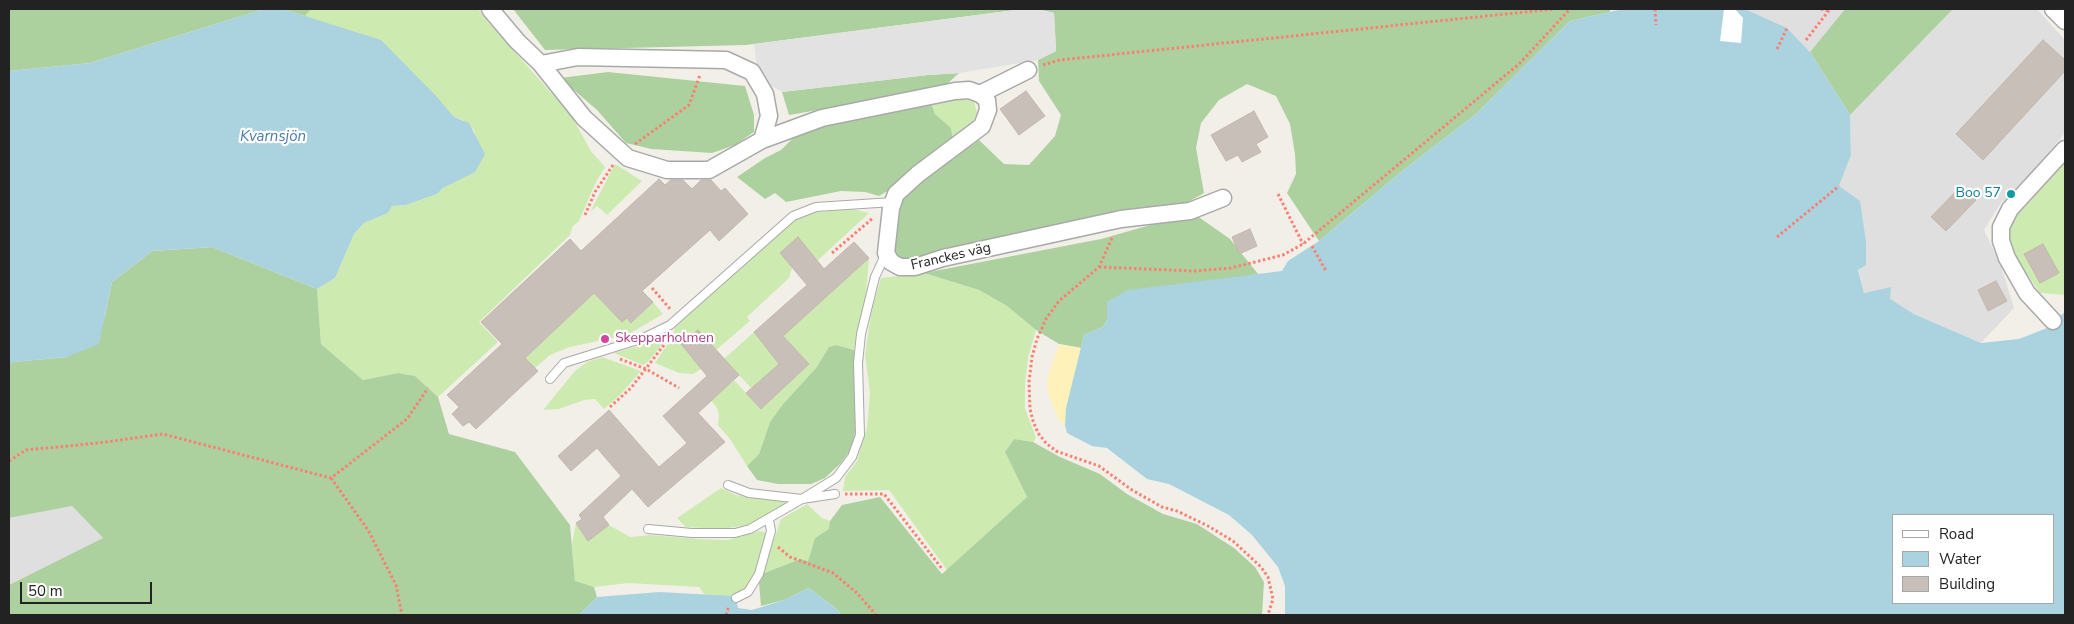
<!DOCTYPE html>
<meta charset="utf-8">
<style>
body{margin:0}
#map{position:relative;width:2074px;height:624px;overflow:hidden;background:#f2efe9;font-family:"Nunito Sans",sans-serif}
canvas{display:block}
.frame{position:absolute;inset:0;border:10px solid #222;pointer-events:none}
.legend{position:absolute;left:1892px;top:514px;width:162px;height:90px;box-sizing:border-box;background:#fff;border:1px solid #a7a7a7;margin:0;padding:6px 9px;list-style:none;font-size:15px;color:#222}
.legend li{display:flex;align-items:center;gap:10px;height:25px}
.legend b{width:25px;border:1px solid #a7a7a7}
.scale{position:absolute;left:20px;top:582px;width:132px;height:22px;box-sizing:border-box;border:2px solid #222;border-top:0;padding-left:6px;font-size:15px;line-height:18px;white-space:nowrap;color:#222;-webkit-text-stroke:4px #fff;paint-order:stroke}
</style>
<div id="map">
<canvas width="2074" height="624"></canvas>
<div class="frame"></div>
<ul class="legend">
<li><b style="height:6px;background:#fff"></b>Road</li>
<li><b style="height:14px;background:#aad3df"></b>Water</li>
<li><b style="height:14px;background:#c7bfb8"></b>Building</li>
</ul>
<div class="scale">50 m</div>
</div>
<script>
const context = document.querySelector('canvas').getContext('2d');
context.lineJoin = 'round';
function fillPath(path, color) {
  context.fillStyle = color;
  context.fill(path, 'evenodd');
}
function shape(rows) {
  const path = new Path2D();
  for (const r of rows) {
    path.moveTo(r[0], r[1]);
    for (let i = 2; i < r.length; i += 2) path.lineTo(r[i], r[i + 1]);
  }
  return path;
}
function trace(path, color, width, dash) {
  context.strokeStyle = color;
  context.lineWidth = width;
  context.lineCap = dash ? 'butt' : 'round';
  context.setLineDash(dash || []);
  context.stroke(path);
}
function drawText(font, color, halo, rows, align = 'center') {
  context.font = font + ' "Nunito Sans",sans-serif';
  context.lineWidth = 4.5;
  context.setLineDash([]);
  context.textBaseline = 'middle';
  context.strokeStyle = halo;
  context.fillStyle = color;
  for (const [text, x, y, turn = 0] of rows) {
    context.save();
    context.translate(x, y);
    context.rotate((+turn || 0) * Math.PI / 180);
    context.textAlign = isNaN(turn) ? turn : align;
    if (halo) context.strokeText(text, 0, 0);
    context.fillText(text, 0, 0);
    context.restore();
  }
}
fillPath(shape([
 [1745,9,1845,9,1810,52,1787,28],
 [1953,9,2037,9,2065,40,2065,133,2010,199,2002,201,1984,230,2002,269,2014,308,1981,343,1914,314,1889,299,1891,287,1864,293,1839,186,1851,155,1850,115],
 [72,506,103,538,9,585,9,518]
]), '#e0dfdf');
fillPath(shape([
 [311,9,478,9,488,22,571,115,591,151,605,167,596,182,579,221,573,226,570,235,479,322,498,342,438,397,415,376,398,373,363,380,321,344,317,289,335,278,354,234,364,223,388,213,392,206,406,205,437,194,443,188,457,180,485,154,477,143,474,130,463,120,454,117,441,102,305,16],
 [960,97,974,102,977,112,969,130,953,140,951,128,935,114,931,103],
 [2065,157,2065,295,2040,293,2017,259,2007,235,2015,213],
 [615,164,642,181,607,215,597,206,590,212],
 [853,209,869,213,817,261,780,253,792,268,789,278,747,317,750,321,716,350,698,330,681,344,701,369,693,374,679,373,655,363,673,336,675,327,795,219,809,213],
 [869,258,866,293,854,350,836,345,829,347,816,368,783,404,770,422,759,454,747,466,730,439,718,425,719,414,716,406,711,401,734,380,761,409,809,364,783,336],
 [924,273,979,290,1007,306,1036,330,1028,358,1025,385,1025,408,1036,438,1033,442,1014,439,1005,452,1027,497,947,570,889,490,843,491,845,477,857,461,867,428,870,393,865,354,872,309,881,278],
 [594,293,622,322,627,318,632,323,653,302,663,314,629,334,570,347,550,355,535,368,525,358],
 [668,332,667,338,648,362,643,365,614,353,642,345],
 [754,332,779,364,751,388,724,359],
 [602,357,641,371,620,395,604,409,595,399,584,400,559,409,543,410,575,371,587,362],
 [721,488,736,495,789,503,751,524,736,527,719,529,686,527,677,518],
 [807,504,822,518,830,521,830,529,815,538,808,561,800,559,762,574,781,519],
 [576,523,588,540,609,525,630,537,650,535,700,539,727,540,759,531,764,532,767,535,756,572,745,592,733,596,716,596,704,594,699,587,628,583,594,587,575,582,572,544]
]), '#cdebb0');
fillPath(shape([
 [9,9,264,9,90,63,9,71],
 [283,9,311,9,305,16],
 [513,9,1023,9,746,45,545,50],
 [1037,9,1610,9,1610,12,1570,21,1476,114,1401,172,1319,241,1287,193,1296,174,1295,154,1290,124,1276,96,1247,84,1219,100,1201,123,1196,148,1204,193,1188,202,910,261,897,256,892,244,897,206,914,187,979,140,1004,164,1029,165,1055,136,1061,115,1039,81,1038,60,1056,51,1054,13],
 [1845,9,1953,9,1850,115,1810,52],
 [608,72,745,86,754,115,754,132,735,145,712,153,651,149,626,143,597,110,560,78],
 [959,73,945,86,911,94,789,115,782,92,928,75],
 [931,103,935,114,951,128,953,140,898,185,879,196,865,192,841,191,786,202,775,193,765,199,737,177,765,158,781,150,792,139,815,127],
 [1193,213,1230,239,1258,274,1107,302,1107,320,1103,327,1084,335,1081,348,1059,344,1036,330,1007,306,979,290,924,273,1101,239],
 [212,247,317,289,321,344,363,380,398,373,415,376,438,397,449,434,515,452,570,525,575,581,594,587,597,597,579,615,9,615,9,585,103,538,72,506,9,518,9,366,12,362,67,357,105,316,112,282,152,251],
 [836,345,854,350,855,385,858,408,853,446,841,463,825,478,811,484,778,484,757,480,747,466,759,454,770,422,783,404,816,368,829,347],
 [1014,439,1033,442,1060,457,1100,474,1127,494,1163,514,1197,524,1234,548,1255,567,1264,582,1262,615,840,615,839,611,809,588,784,600,761,606,759,583,762,579,762,574,800,559,808,561,815,538,829,529,830,521,842,505,880,497,942,574,1027,497,1005,452]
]), '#add19e');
fillPath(shape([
 [1059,344,1081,348,1066,408,1065,425,1059,421,1047,390,1048,375]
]), '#fff1ba');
fillPath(shape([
 [1023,9,1037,9,1054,13,1056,51,1038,60,959,73,928,75,782,92,758,78,754,44]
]), '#e2e2e2');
fillPath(shape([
 [264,9,283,9,381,40,438,98,454,117,469,123,485,154,475,172,443,188,437,194,406,205,392,206,388,213,364,223,354,234,335,278,317,289,212,247,152,251,112,282,99,344,67,357,13,362,9,366,9,71,90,63],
 [1623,9,1745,9,1787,28,1810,52,1850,115,1851,155,1839,186,1860,201,1866,242,1866,265,1858,270,1864,293,1891,287,1890,299,1914,314,1981,343,2019,339,2047,328,2053,321,2065,312,2065,615,1285,615,1285,586,1278,567,1252,535,1229,515,1169,484,1147,479,1107,448,1092,446,1067,433,1065,425,1066,408,1084,335,1103,327,1107,320,1107,302,1128,290,1282,271,1288,261,1319,241,1401,172,1476,114,1570,21],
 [1893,515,2053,515,2053,603,1893,603],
 [809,588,839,611,840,615,579,615,597,597,659,592,733,596,736,598,738,608,752,610,784,600]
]), '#aad3df');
fillPath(shape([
 [1724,9,1735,9,1743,18,1741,43,1720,41]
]), '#fff');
const building = shape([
 [2043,40,2065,60,2065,71,1983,160,1956,134,2043,40],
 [1026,91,1045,116,1019,135,1000,109,1026,91],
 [1254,111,1268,137,1256,144,1261,152,1242,162,1238,155,1226,161,1211,135,1254,111],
 [659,179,665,185,671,180,683,180,692,189,701,180,711,180,721,191,725,188,748,214,719,241,710,230,642,291,653,302,631,323,627,318,622,322,594,293,525,358,538,371,476,429,469,422,463,426,452,414,459,407,447,395,502,344,481,322,570,239,581,251,659,179],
 [1961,186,1976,200,1946,231,1931,217,1961,186],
 [1250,229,1257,246,1239,254,1232,237,1250,229],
 [798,237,824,269,854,242,869,258,783,336,809,364,761,409,746,393,779,364,754,332,807,285,780,253,798,237],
 [2043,244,2059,273,2040,283,2024,254,2043,244],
 [1996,281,2007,301,1988,311,1978,290,1996,281],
 [698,330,739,375,698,413,725,442,648,507,632,489,603,517,609,525,588,541,576,523,582,519,579,515,621,476,597,448,571,471,558,456,609,410,659,467,687,443,663,416,707,376,681,344,698,330]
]);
fillPath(building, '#c7bfb8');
trace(building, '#c4b6ab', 1);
const lane = shape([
 [550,379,564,363,641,339,670,325,793,216,816,207,893,202],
 [728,485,749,493,802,499],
 [835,494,802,499,836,478,852,457,860,435,858,363,861,334,875,277,886,253],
 [648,529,692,533,735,533,750,529,802,499],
 [736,598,748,592,759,574,771,531,769,520]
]);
const street = shape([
 [490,9,517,41,541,64,584,118,628,158,667,170,709,170,762,140,822,118,955,91,969,90,980,94,1028,70],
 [2053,9,2065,21],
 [541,64,578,57,726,60,752,72,765,94,769,116,762,140],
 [980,94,987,100,988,110,982,126,918,174,896,194,891,208,886,253,891,262,900,267,915,267,943,258,1121,219,1190,211,1223,198],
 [2053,321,2027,293,2007,258,2001,241,2001,227,2010,209,2065,149]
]);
trace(lane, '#a9a9a9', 10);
trace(street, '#a9a9a9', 19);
trace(shape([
 [1655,9,1656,25],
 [1821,9,1829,11],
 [1806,40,1830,9],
 [1777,49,1787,28],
 [1043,65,1060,60,1554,9],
 [635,144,689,105,700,75],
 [1278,194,1303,244],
 [585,215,595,192,613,165],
 [1777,237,1839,186],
 [1112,238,1099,267,1059,301,1046,319,1037,339,1032,357,1029,382,1030,409,1033,421,1038,433,1046,443,1056,451,1099,466,1132,490,1162,507,1177,511,1208,526,1233,541,1261,567,1268,577,1273,599,1268,615],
 [1312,246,1326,271],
 [832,253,873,218],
 [1099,267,1194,271,1231,268,1283,255,1303,244,1519,64,1570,9],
 [652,288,671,310],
 [620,359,646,369,679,388],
 [610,407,631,388,667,341],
 [9,461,26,450,99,443,163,434,331,478,407,419,428,388],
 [331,478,368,530,396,585,402,615],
 [845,494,884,494,943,570],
 [778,547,790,557,833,573,857,593,876,615],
 [726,615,729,606]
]), '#fa8072', 3, [2.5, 2.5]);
trace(lane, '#fff', 8);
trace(street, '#fff', 16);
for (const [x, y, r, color] of [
 [2011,194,5,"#0f9aa8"],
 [605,339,5,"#d1479c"]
]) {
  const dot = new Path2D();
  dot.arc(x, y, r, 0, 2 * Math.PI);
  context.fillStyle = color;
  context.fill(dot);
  trace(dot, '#fff', 2);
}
drawText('14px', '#0d838f', '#fff', [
 ["Boo 57",2001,194]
], 'right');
drawText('14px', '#222', '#fff', [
 ["Franckes väg",951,257,-13]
]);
drawText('14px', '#b23c85', '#fff', [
 ["Skepparholmen",615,339]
], 'left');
drawText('italic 15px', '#4a7aab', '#fff', [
 ["Kvarnsjön",273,137]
]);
</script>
